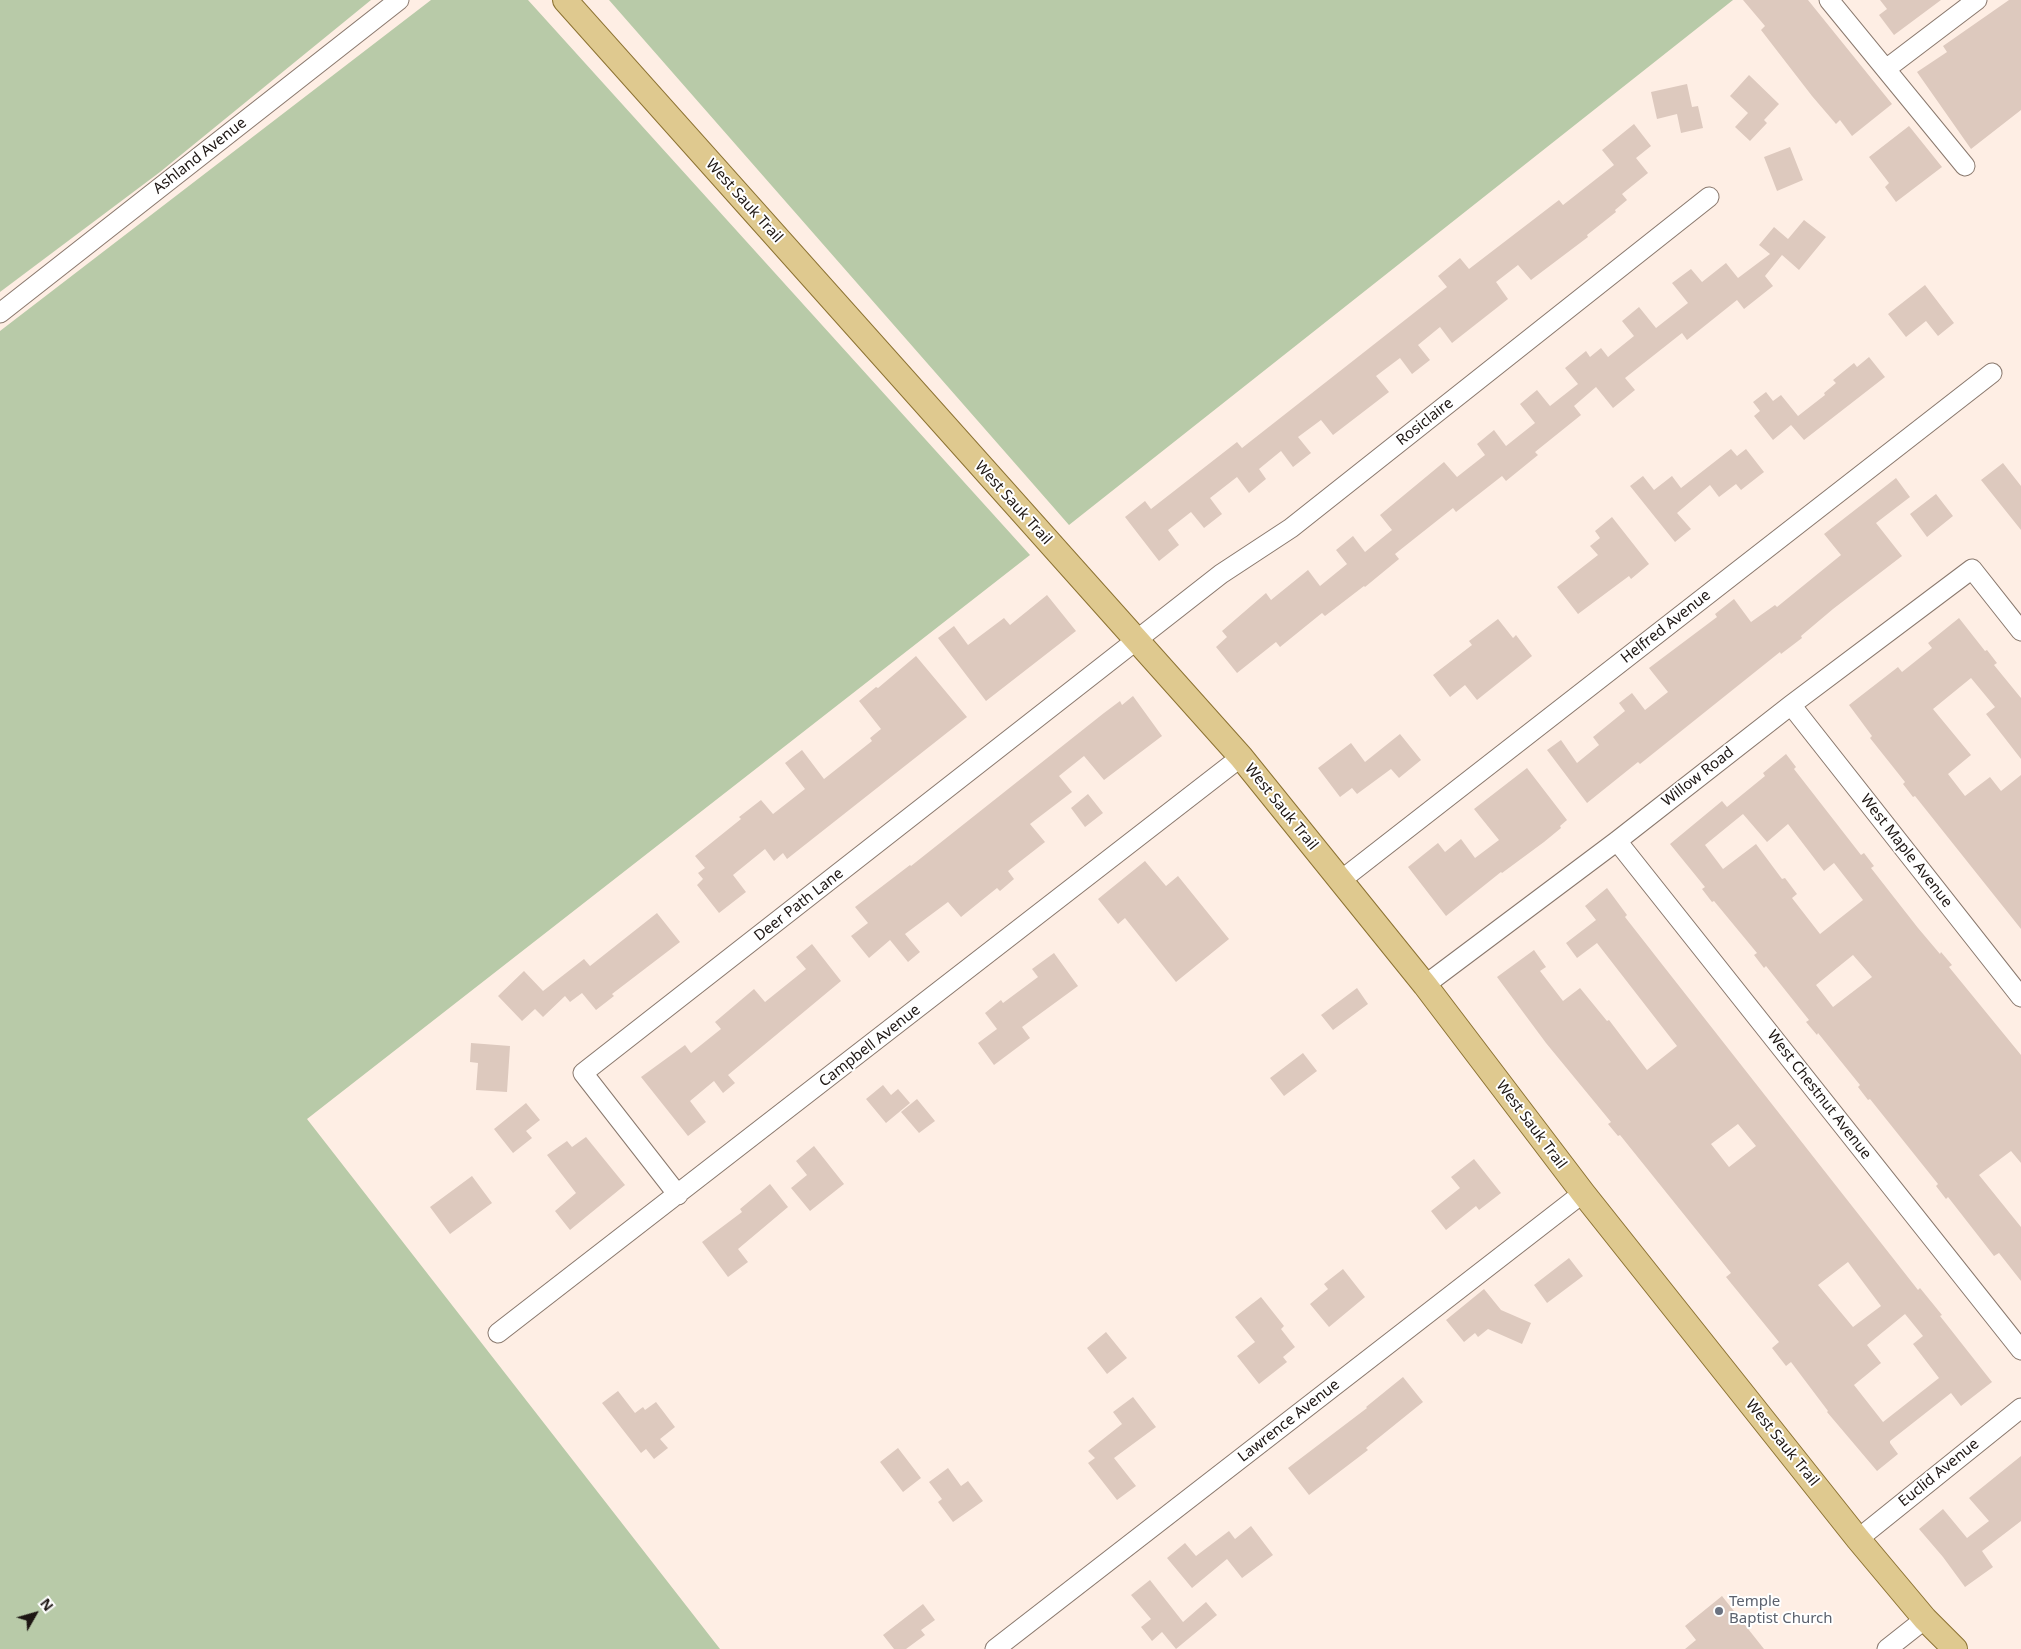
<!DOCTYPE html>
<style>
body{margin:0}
#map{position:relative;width:2021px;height:1649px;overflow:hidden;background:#feeee4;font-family:"Noto Sans",sans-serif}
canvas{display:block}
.north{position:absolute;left:10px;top:1589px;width:50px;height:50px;-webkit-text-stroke:4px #fff;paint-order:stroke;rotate:52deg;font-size:14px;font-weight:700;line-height:20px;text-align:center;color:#1d1613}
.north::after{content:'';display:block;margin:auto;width:18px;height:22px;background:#1d1613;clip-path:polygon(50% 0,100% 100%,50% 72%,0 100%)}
</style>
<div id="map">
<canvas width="2021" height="1649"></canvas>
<div class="north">N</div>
</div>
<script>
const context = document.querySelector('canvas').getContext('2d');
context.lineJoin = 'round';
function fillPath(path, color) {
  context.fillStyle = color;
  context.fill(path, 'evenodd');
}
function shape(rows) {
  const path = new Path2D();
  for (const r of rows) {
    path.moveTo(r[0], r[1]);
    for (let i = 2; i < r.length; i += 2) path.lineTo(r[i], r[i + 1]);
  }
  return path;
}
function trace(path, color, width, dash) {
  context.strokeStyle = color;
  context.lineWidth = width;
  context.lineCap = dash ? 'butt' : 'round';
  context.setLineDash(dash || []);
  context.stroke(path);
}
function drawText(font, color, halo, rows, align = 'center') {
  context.font = font + ' "Noto Sans",sans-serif';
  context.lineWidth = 4;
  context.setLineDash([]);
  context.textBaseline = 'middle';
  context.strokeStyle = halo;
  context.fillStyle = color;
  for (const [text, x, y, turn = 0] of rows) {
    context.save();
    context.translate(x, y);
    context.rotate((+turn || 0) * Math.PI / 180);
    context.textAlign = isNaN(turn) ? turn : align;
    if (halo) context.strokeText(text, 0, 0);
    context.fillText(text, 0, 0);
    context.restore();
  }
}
fillPath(shape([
 [0,0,371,0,160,172,0,292],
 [431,0,528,0,1030,555,307,1119,720,1649,0,1649,0,331],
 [609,0,1733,0,1069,525]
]), '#b8caa8');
fillPath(shape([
 [1743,0,1808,0,1892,104,1852,136,1840,120,1836,124,1812,96,1761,30,1765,26],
 [1880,0,1941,0,1894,35,1879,15,1887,9],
 [2009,0,2021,0,2021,110,1971,149,1917,72,1947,52,1943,46],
 [1749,75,1779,104,1764,120,1767,123,1750,141,1735,127,1748,113,1730,96],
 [1687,84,1692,107,1698,106,1703,128,1681,133,1677,114,1657,119,1651,92],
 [1634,124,1651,146,1636,158,1648,173,1622,194,1627,200,1615,210,1616,212,1587,235,1588,237,1531,280,1518,265,1496,282,1508,299,1452,343,1440,327,1418,345,1430,360,1412,374,1400,358,1376,376,1389,392,1333,435,1321,420,1298,437,1311,453,1293,467,1281,451,1259,469,1266,479,1249,493,1237,477,1210,498,1222,514,1204,528,1191,512,1168,530,1179,545,1159,561,1125,517,1145,501,1151,509,1237,442,1242,448,1447,287,1438,276,1460,258,1469,269,1559,200,1563,205,1614,165,1602,150],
 [1909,126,1942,167,1896,202,1885,187,1889,183,1869,157],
 [1790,147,1803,180,1777,191,1764,157],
 [1804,220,1826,237,1799,270,1782,255,1765,276,1773,286,1744,309,1737,300,1687,340,1682,333,1625,378,1635,390,1613,408,1596,387,1574,406,1581,415,1535,452,1538,455,1506,481,1502,476,1456,512,1453,508,1395,554,1399,559,1365,587,1364,586,1325,616,1322,613,1280,647,1276,642,1237,673,1216,647,1227,637,1222,631,1266,593,1271,600,1308,570,1320,586,1347,564,1336,550,1353,536,1365,552,1392,530,1380,515,1444,462,1457,477,1485,455,1477,444,1494,430,1506,446,1535,423,1520,404,1537,390,1550,406,1578,384,1565,368,1586,351,1590,357,1601,348,1608,357,1634,336,1622,321,1639,307,1656,328,1688,303,1672,283,1691,269,1702,282,1726,263,1738,278,1770,254,1759,245,1774,227,1788,239],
 [1925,285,1954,323,1938,336,1926,321,1906,337,1888,314],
 [1869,357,1885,377,1804,440,1791,425,1773,440,1754,416,1760,411,1753,402,1766,392,1773,401,1781,395,1798,416,1825,395,1824,393,1836,383,1833,380,1854,363,1857,367],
 [1731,449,1737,456,1746,449,1764,472,1741,490,1736,484,1719,497,1710,485,1677,513,1691,529,1675,542,1630,486,1643,476,1654,490,1672,476,1681,488],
 [2003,463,2021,486,2021,530,1981,480],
 [1896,478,1910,497,1876,523,1902,556,1833,609,1801,636,1802,638,1781,654,1780,652,1640,764,1638,762,1587,803,1547,750,1561,740,1577,763,1599,745,1593,737,1625,711,1619,703,1632,693,1645,710,1668,692,1649,668,1717,617,1715,614,1734,599,1751,622,1775,605,1777,607,1841,555,1824,534],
 [1936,494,1953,516,1927,537,1910,514],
 [1612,517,1649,564,1631,579,1629,576,1578,614,1557,587,1598,555,1590,546,1600,538,1595,531],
 [1047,595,1076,631,986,701,938,638,954,626,968,645,1004,618,1010,625],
 [1959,618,1985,651,1987,650,1997,663,1994,665,2021,698,2021,759,1986,714,1995,707,1971,678,1933,709,1971,755,1948,774,1965,796,1990,777,2001,791,2021,775,2021,929,1915,796,1913,797,1903,784,1905,782,1870,738,1872,736,1849,705,1898,667,1902,672,1932,648,1928,643],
 [1498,619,1513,638,1516,635,1532,656,1477,700,1465,685,1450,697,1433,675,1472,645,1469,641],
 [916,656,967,717,787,859,783,853,774,861,765,849,733,875,746,892,719,913,697,885,703,879,698,873,705,868,695,856,741,819,739,817,761,800,773,814,805,789,785,763,802,750,824,779,872,741,870,738,881,729,859,701,876,687,878,688],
 [1133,696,1162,736,1104,780,1084,756,1059,776,1072,792,1030,824,1045,842,1008,871,1014,879,1000,891,997,888,961,917,948,902,905,934,920,952,908,962,890,940,869,958,851,936,868,923,855,907,910,865,911,866,1104,713,1120,701,1122,705],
 [1400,734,1421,760,1399,778,1391,769,1357,794,1352,788,1340,797,1318,768,1351,743,1365,762],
 [1786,754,1796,767,1794,769,1861,855,1864,853,1874,866,1871,868,1918,928,1940,954,1941,952,1952,965,1949,967,2021,1055,2021,1163,2011,1151,1979,1175,2021,1227,2021,1281,1999,1253,1994,1256,1948,1197,1946,1199,1936,1186,1938,1184,1870,1099,1868,1100,1858,1087,1860,1085,1818,1033,1817,1035,1806,1022,1809,1020,1766,966,1764,968,1754,955,1757,953,1714,901,1712,902,1702,889,1705,887,1670,844,1722,801,1727,807,1765,776,1763,773],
 [1743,814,1767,842,1788,824,1824,871,1834,863,1863,900,1820,934,1792,898,1797,894,1785,878,1782,879,1756,844,1723,869,1705,845],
 [1853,955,1872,977,1833,1007,1816,985],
 [1527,768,1567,820,1560,826,1561,828,1544,842,1502,873,1501,872,1446,916,1408,867,1438,843,1445,852,1461,839,1475,858,1499,840,1474,809],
 [1088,794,1103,813,1085,827,1071,808],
 [1145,861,1166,886,1178,876,1229,939,1176,982,1125,918,1118,924,1098,899],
 [1607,888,1627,915,1625,917,1661,963,1918,1290,1920,1288,1942,1315,1940,1316,1992,1382,1961,1406,1951,1393,1890,1441,1890,1443,1898,1454,1877,1471,1827,1412,1828,1411,1791,1362,1786,1366,1772,1348,1779,1342,1726,1277,1731,1273,1620,1135,1618,1136,1608,1124,1611,1122,1546,1043,1497,977,1534,950,1546,967,1540,971,1563,1001,1580,988,1607,1021,1609,1020,1647,1070,1677,1046,1597,943,1577,958,1566,943,1596,920,1585,906],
 [1738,1124,1756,1146,1729,1167,1711,1144],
 [1848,1262,1881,1306,1853,1327,1818,1285],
 [1905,1314,1923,1336,1913,1344,1939,1378,1883,1422,1854,1385,1881,1363,1867,1345],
 [657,913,680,942,612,994,614,996,596,1010,582,993,570,1002,565,996,543,1017,535,1009,522,1021,498,996,524,971,543,991,584,959,590,966],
 [812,944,841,981,728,1075,735,1083,723,1093,714,1081,690,1101,706,1122,688,1136,641,1077,685,1045,691,1053,721,1029,715,1022,754,989,765,1002,806,969,796,957],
 [1054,953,1078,986,1022,1027,1030,1038,994,1065,978,1043,997,1029,985,1013,1001,1000,1003,1003,1038,977,1032,969],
 [1357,988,1368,1004,1333,1030,1321,1015],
 [471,1043,510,1046,507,1092,476,1090,478,1063,470,1062],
 [1303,1053,1317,1071,1284,1096,1270,1078],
 [883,1085,891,1095,898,1089,910,1103,886,1123,866,1099],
 [917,1099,935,1121,919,1133,901,1112],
 [526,1103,540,1120,526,1131,532,1138,513,1153,494,1129],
 [586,1137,625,1185,570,1230,555,1211,576,1193,547,1155,567,1141,572,1147],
 [814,1146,844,1184,810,1211,791,1188,807,1175,796,1161],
 [1474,1159,1501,1193,1479,1210,1476,1206,1446,1230,1431,1211,1460,1188,1451,1177],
 [472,1176,492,1203,450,1234,430,1207],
 [770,1184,788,1207,738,1249,748,1262,728,1277,702,1242,742,1212,740,1209],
 [1569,1258,1583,1276,1547,1303,1534,1285],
 [1343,1269,1365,1297,1329,1327,1310,1304,1328,1289,1324,1284],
 [1484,1289,1501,1310,1531,1323,1522,1344,1488,1329,1478,1337,1475,1333,1464,1342,1446,1320],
 [1261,1297,1284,1326,1281,1329,1295,1347,1283,1357,1287,1362,1259,1384,1237,1356,1255,1342,1235,1317],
 [1106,1332,1127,1358,1107,1374,1087,1348],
 [1403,1377,1423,1402,1366,1448,1368,1450,1309,1495,1288,1468,1367,1408,1366,1407],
 [618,1391,635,1413,643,1407,645,1410,656,1402,675,1427,660,1439,668,1448,654,1459,646,1449,641,1453,602,1403],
 [1133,1397,1156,1427,1114,1458,1136,1486,1117,1500,1088,1463,1095,1458,1088,1451,1122,1424,1113,1412],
 [898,1448,921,1478,903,1492,880,1462],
 [2021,1456,2021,1521,1982,1551,1993,1567,1965,1587,1943,1557,1919,1529,1943,1509,1967,1538,1989,1521,1969,1498],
 [948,1468,961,1486,968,1481,983,1501,953,1522,938,1502,942,1499,929,1482],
 [1251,1526,1273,1555,1242,1578,1227,1559,1192,1588,1167,1558,1185,1543,1196,1556,1229,1531,1235,1539],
 [1150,1580,1183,1622,1206,1602,1217,1615,1176,1649,1162,1632,1152,1641,1141,1627,1151,1619,1131,1595],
 [1722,1596,1764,1649,1685,1649,1696,1640,1685,1626],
 [923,1604,935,1620,921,1630,925,1635,906,1649,894,1649,883,1635]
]), '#ddc9be');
const minor = shape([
 [1829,0,1965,166],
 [1886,69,1977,0],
 [0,313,399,0],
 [1791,705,2021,997],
 [1617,841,2021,1350],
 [1340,881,1992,373],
 [1425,985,1617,841,1791,705,1972,569,2021,631],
 [678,1195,583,1073,1221,574,1291,528,1709,197],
 [498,1333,1241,757],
 [1858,1539,2021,1408],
 [995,1649,1583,1193],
 [1887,1649,1925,1619]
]);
const major = shape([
 [565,0,1241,757,1425,985,1583,1193,1858,1539,1925,1619,1955,1649]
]);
trace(minor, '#89786d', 21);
trace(major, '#8d7333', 26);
trace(minor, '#fff', 19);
trace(major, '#dfc98f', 24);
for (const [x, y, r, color] of [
 [1719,1611,5,"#6b7280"]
]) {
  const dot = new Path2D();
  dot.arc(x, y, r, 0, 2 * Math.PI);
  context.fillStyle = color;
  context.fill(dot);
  trace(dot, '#fff', 2);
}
drawText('15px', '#1d1613', '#fff', [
 ["Ashland Avenue",200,156,-38],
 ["West Sauk Trail",744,201,48],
 ["Rosiclaire",1425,422,-38],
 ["West Sauk Trail",1013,503,48],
 ["Helfred Avenue",1666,627,-38],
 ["Willow Road",1698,777,-38],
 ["West Sauk Trail",1281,807,51],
 ["West Maple Avenue",1906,851,52],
 ["Deer Path Lane",799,905,-38],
 ["Campbell Avenue",870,1046,-38],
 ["West Chestnut Avenue",1819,1095,52],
 ["West Sauk Trail",1531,1125,53],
 ["Lawrence Avenue",1289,1421,-38],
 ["West Sauk Trail",1782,1443,51],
 ["Euclid Avenue",1939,1473,-39]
]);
drawText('15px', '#5b616d', '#fff', [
 ["Temple",1729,1602],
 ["Baptist Church",1729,1619]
], 'left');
</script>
